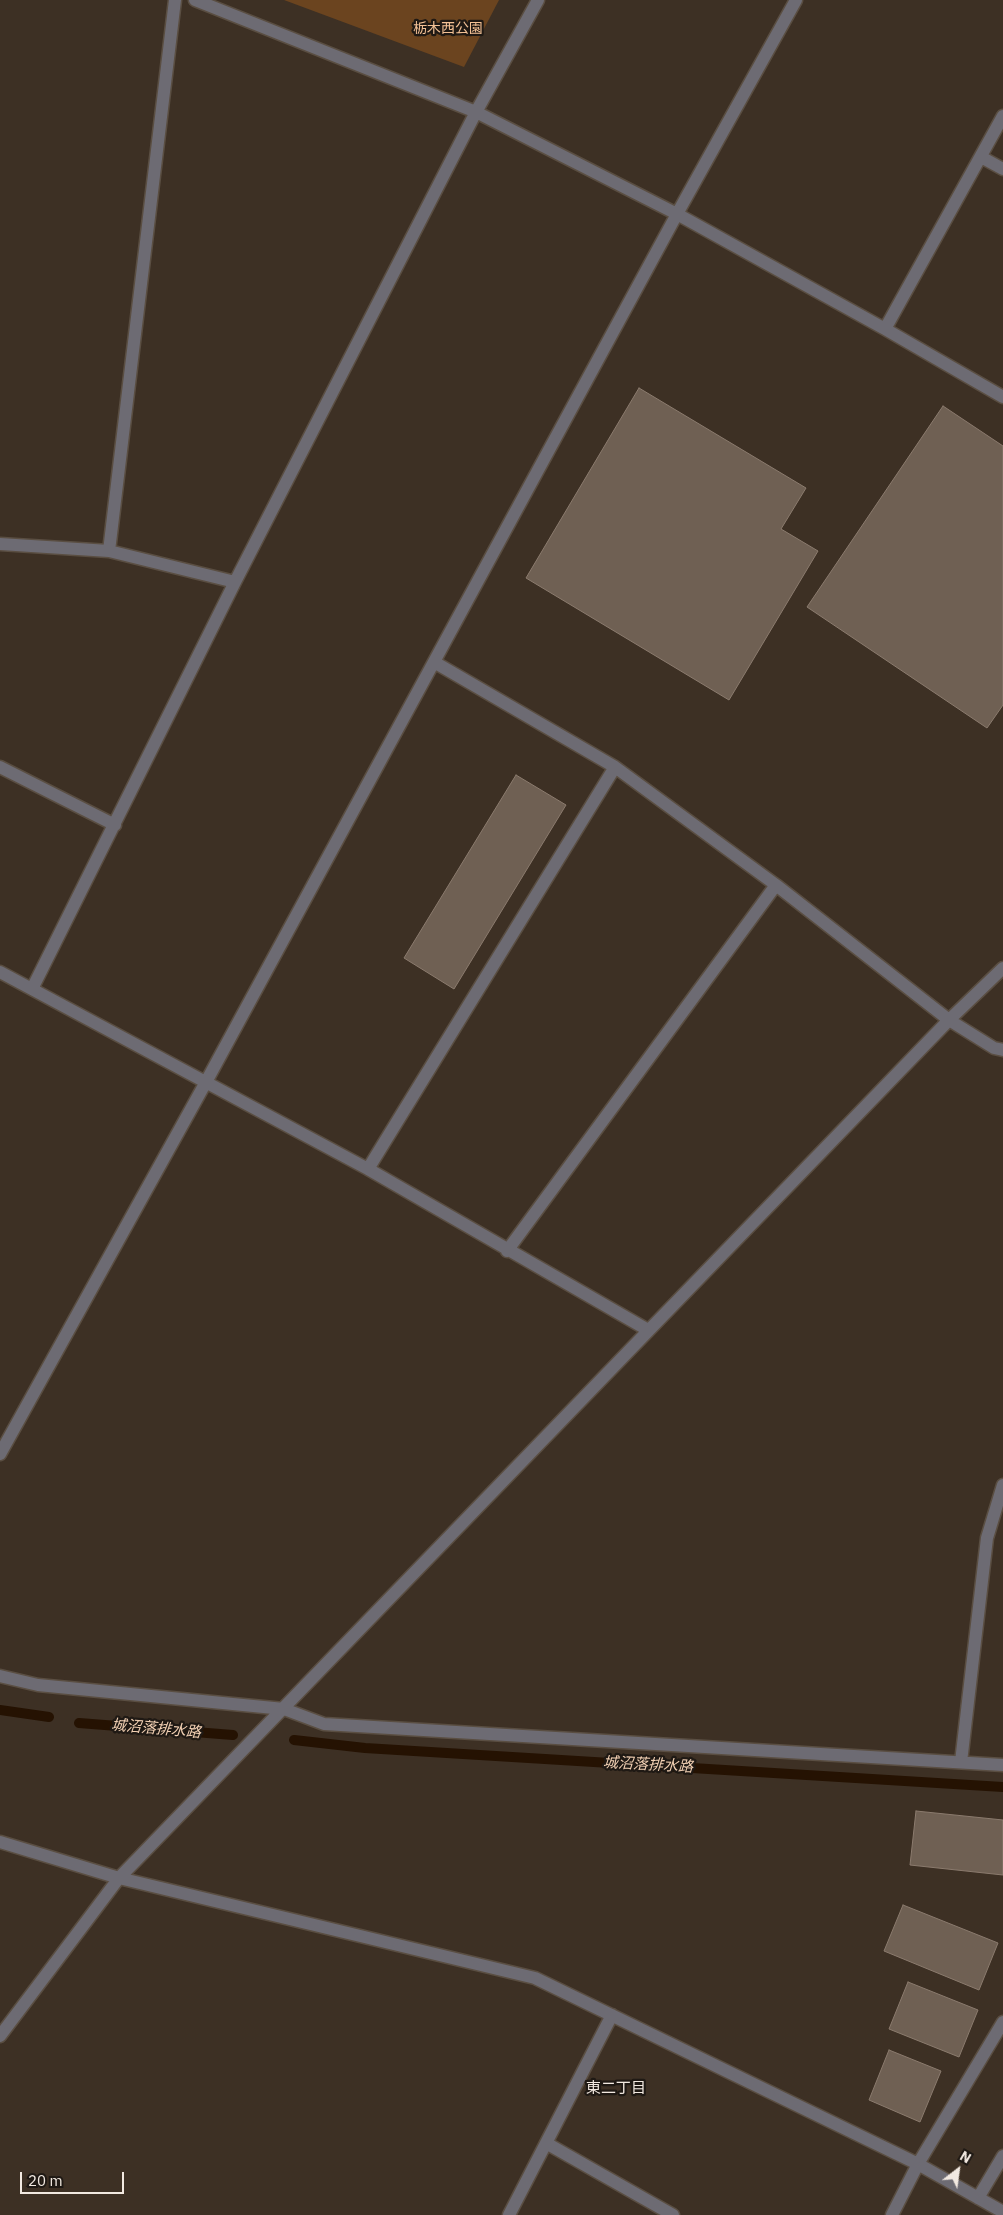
<!DOCTYPE html>
<meta charset="utf-8">
<style>
body{margin:0}
#map{position:relative;width:1003px;height:2215px;overflow:hidden;background:#3d3024;font-family:"IBM Plex Sans",sans-serif}
canvas{display:block}
.north{position:absolute;left:933px;top:2145px;width:50px;height:50px;-webkit-text-stroke:4px #1f1914;paint-order:stroke;rotate:30deg;font-size:14px;font-weight:700;line-height:20px;text-align:center;color:#f2e9e1}
.north::after{content:'';display:block;margin:auto;width:18px;height:22px;background:#f2e9e1;clip-path:polygon(50% 0,100% 100%,50% 72%,0 100%)}
.scale{position:absolute;left:20px;top:2172px;width:104px;height:22px;box-sizing:border-box;border:2px solid #f2e9e1;border-top:0;padding-left:6px;font-size:15px;line-height:18px;white-space:nowrap;color:#f2e9e1;-webkit-text-stroke:4px #1f1914;paint-order:stroke}
</style>
<div id="map">
<canvas width="1003" height="2215"></canvas>
<div class="north">N</div>
<div class="scale">20 m</div>
</div>
<script>
const context = document.querySelector('canvas').getContext('2d');
context.lineJoin = 'round';
function fillPath(path, color) {
  context.fillStyle = color;
  context.fill(path, 'evenodd');
}
function shape(rows) {
  const path = new Path2D();
  for (const r of rows) {
    path.moveTo(r[0], r[1]);
    for (let i = 2; i < r.length; i += 2) path.lineTo(r[i], r[i + 1]);
  }
  return path;
}
function trace(path, color, width, dash) {
  context.strokeStyle = color;
  context.lineWidth = width;
  context.lineCap = dash ? 'butt' : 'round';
  context.setLineDash(dash || []);
  context.stroke(path);
}
function drawText(font, color, halo, rows, align = 'center') {
  context.font = font + ' "IBM Plex Sans","Noto Sans JP",sans-serif';
  context.lineWidth = 4.5;
  context.setLineDash([]);
  context.textBaseline = 'middle';
  context.strokeStyle = halo;
  context.fillStyle = color;
  for (const [text, x, y, turn = 0] of rows) {
    context.save();
    context.translate(x, y);
    context.rotate((+turn || 0) * Math.PI / 180);
    context.textAlign = isNaN(turn) ? turn : align;
    if (halo) context.strokeText(text, 0, 0);
    context.fillText(text, 0, 0);
    context.restore();
  }
}
fillPath(shape([
 [284,0,499,0,464,67]
]), '#6b441f');
trace(shape([
 [0,1710,49,1717],
 [79,1723,233,1735],
 [294,1740,365,1748,1003,1787]
]), '#251202', 10);
const building = shape([
 [639,388,806,488,781,529,818,551,729,700,526,578,639,388],
 [943,406,1003,446,1003,705,987,728,807,607,943,406],
 [516,775,566,805,454,989,404,958,516,775],
 [916,1811,1003,1820,1003,1875,910,1865,916,1811],
 [903,1905,998,1943,979,1990,884,1951,903,1905],
 [908,1982,978,2010,959,2057,889,2029,908,1982],
 [889,2050,941,2071,920,2122,869,2100,889,2050]
]);
fillPath(building, '#6f6053');
trace(building, '#8b7b6e', 1);
const minor = shape([
 [195,0,476,112,677,214,885,329,1003,397],
 [981,157,1003,169],
 [885,329,1003,116],
 [0,544,109,551,235,582],
 [109,551,175,0],
 [434,662,615,767,776,885,949,1020,994,1048,1003,1050],
 [0,767,115,825],
 [0,972,368,1169,648,1330],
 [32,989,235,582,476,112,538,0],
 [368,1169,615,767],
 [507,1251,776,885],
 [0,1454,206,1082,677,214,796,0],
 [0,1676,38,1685,284,1709,324,1724,1003,1765],
 [961,1762,987,1538,1003,1485],
 [0,1842,119,1878,535,1978,918,2164,1003,2212],
 [0,2036,119,1878,949,1020,1003,968],
 [546,2143,673,2215],
 [978,2198,1003,2156],
 [509,2215,612,2015],
 [892,2215,918,2164,1003,2022]
]);
trace(minor, '#5a4e42', 15);
trace(minor, '#6d6b73', 12);
drawText('14px', '#f3c195', '#1f1914', [
 ["栃木西公園",448,29]
]);
drawText('italic 15px', '#f3d1b4', '#1f1914', [
 ["城沼落排水路",156,1729,5],
 ["城沼落排水路",648,1765,3]
]);
drawText('15px', '#f2e9e1', '#1f1914', [
 ["東二丁目",616,2089]
]);
</script>
